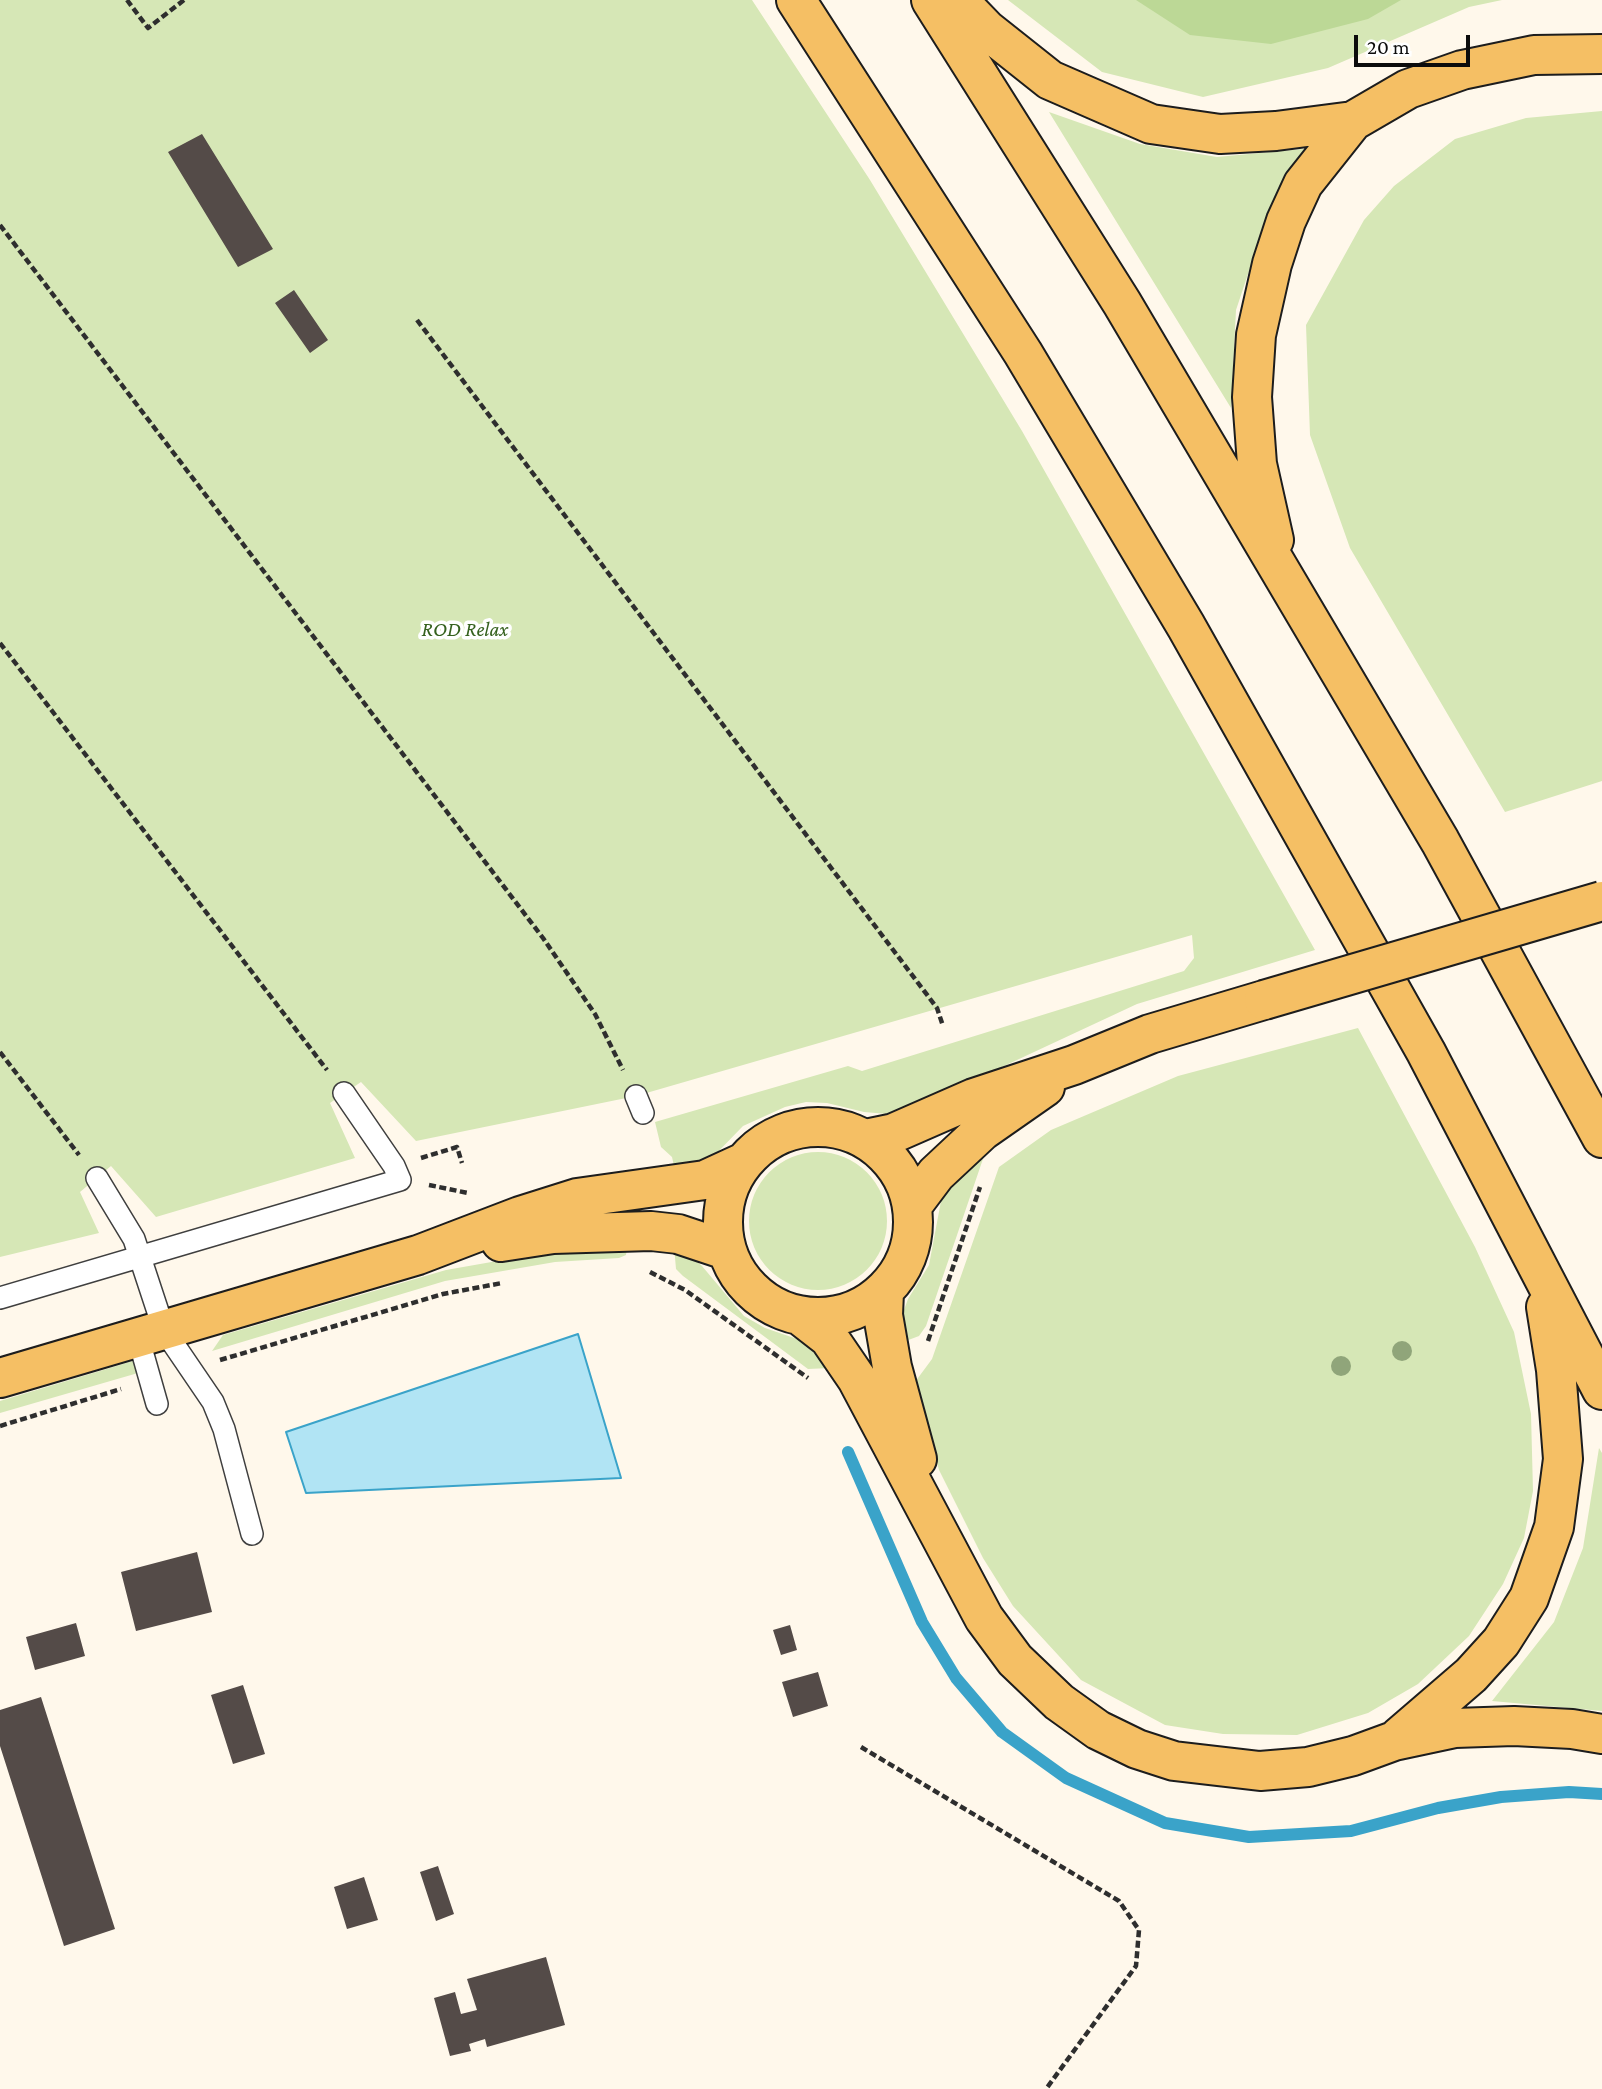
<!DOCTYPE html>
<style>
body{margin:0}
#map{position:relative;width:1602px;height:2089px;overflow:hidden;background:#fff8eb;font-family:"Crimson Pro",serif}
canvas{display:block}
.scale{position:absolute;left:1354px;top:35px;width:116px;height:32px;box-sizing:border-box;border:4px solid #0c0c0c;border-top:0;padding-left:9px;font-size:21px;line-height:24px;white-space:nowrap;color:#0c0c0c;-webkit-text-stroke:5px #fff;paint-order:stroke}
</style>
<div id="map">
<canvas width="1602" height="2089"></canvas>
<div class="scale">20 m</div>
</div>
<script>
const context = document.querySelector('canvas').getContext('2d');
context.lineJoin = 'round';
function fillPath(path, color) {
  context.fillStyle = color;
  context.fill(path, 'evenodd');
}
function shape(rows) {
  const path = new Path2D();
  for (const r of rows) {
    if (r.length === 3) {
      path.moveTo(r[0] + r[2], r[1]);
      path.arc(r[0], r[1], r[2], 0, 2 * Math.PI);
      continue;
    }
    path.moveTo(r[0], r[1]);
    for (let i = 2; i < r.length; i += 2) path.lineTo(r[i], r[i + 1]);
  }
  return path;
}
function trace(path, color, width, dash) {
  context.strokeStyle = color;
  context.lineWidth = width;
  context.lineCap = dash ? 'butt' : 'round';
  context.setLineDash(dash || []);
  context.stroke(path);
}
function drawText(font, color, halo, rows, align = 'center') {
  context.font = font + ' "Crimson Pro",serif';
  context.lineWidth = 7;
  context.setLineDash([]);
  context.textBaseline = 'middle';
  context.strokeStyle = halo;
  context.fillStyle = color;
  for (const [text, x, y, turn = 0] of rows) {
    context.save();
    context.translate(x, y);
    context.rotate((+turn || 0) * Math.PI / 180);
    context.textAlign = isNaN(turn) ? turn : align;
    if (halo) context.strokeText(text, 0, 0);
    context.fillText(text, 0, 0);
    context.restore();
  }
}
fillPath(shape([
 [0,0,752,0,870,180,1022,431,1315,950,1137,1004,899,1115,864,1112,827,1103,806,1102,785,1107,743,1126,710,1160,674,1166,672,1157,661,1147,655,1122,848,1066,862,1071,1184,971,1194,958,1192,935,636,1096,416,1141,361,1082,330,1103,355,1158,156,1217,111,1166,80,1192,99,1233,0,1257],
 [1008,0,1502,0,1469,7,1328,68,1203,97,1102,72],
 [1602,111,1602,781,1505,812,1350,548,1310,435,1306,325,1364,220,1394,186,1455,139,1526,118],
 [1049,112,1140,144,1217,157,1313,148,1262,232,1236,310,1231,408],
 [1358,1028,1475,1247,1514,1332,1531,1414,1533,1491,1524,1538,1503,1584,1469,1636,1418,1684,1368,1713,1297,1735,1223,1734,1165,1725,1081,1680,1013,1606,983,1558,939,1470,915,1382,932,1359,999,1167,1051,1130,1178,1076],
 [818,1221,69],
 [985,1153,926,1326,919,1336,903,1342,901,1318,908,1299,929,1265,941,1201,950,1180],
 [674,1246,688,1253,702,1266,744,1316,765,1328,800,1340,830,1368,808,1369,683,1276,676,1269],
 [627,1247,626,1255,619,1258,555,1262,445,1281,212,1351,223,1335,446,1270,537,1254],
 [133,1361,138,1373,0,1413,0,1401],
 [1599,1448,1602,1453,1602,1711,1492,1701,1554,1622,1583,1548]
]), '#d6e7b6');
fillPath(shape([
 [1136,0,1401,0,1368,19,1271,44,1190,35]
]), '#bcd896');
const water = shape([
 [578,1334,621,1478,306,1493,286,1432,578,1334]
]);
fillPath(water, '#b1e4f4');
trace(water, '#3aa3c9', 2);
trace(shape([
 [848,1452,922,1622,956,1678,1002,1732,1066,1778,1165,1823,1249,1837,1351,1831,1438,1808,1501,1797,1569,1792,1602,1794]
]), '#3aa3c9', 12);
fillPath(shape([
 [202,134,273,249,238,267,168,152],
 [294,290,328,340,310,353,275,303],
 [197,1552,212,1612,136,1631,121,1572],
 [76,1623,85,1656,35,1670,26,1637],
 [790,1625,797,1650,781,1655,773,1630],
 [818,1672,828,1706,793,1717,782,1682],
 [243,1685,265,1754,233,1764,211,1695],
 [41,1697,115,1929,64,1946,0,1746,0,1710],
 [438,1866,454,1914,436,1921,420,1872],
 [364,1877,378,1920,347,1929,334,1887],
 [546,1957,565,2025,487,2047,485,2039,469,2044,471,2051,450,2056,434,1998,455,1992,461,2014,477,2010,467,1979]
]), '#544b48');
const lane = shape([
 [636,1096,643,1113],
 [97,1178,134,1239,164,1330,213,1402,224,1429,252,1534],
 [0,1298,400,1180,394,1166,344,1093],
 [138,1337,157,1404]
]);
const primary = shape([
 [796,0,1023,353,1186,626,1426,1052,1602,1390],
 [931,0,1122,303,1440,841,1602,1138],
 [958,0,987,30,1050,80,1151,124,1220,134,1276,131,1353,121],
 [1274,540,1257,464,1252,397,1256,335,1272,264,1286,221,1303,184,1353,121,1408,89,1462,70,1534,55,1602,54],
 [818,1222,95],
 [865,1139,894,1133,974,1098,1074,1065,1150,1034,1264,1000],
 [912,1206,936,1174,982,1131,1045,1087],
 [501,1242,553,1234,651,1231,678,1234,726,1250],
 [884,1292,883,1315,892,1367,917,1459],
 [802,1317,829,1338,857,1379,984,1618,1015,1660,1059,1702,1098,1730,1137,1749,1174,1761,1260,1771,1308,1767,1353,1756,1394,1741,1455,1728,1514,1726,1572,1729,1602,1734],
 [0,1378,418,1255,520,1216,577,1198,705,1180,742,1163],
 [1399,1737,1471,1675,1501,1642,1529,1598,1554,1527,1563,1459,1556,1370,1546,1307]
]);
trace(lane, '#3f3f3f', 24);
trace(primary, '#1d1d1d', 42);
trace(shape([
 [127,0,148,28,184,0],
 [0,225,543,938,595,1014,623,1070],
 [417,320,937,1008,943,1026],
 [0,643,327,1070],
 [0,1052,79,1155],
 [421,1158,457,1147,462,1163],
 [429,1185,468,1193],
 [650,1272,685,1290,808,1378],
 [928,1341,980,1187],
 [220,1360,443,1294,502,1283],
 [0,1426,121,1389],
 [861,1747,1119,1901,1139,1930,1136,1966,1046,2089]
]), '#2e2e2e', 4.5, [7, 3.5]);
trace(lane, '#fff', 21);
trace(primary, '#f5bf64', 38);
const primaryBridge = shape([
 [1264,1000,1602,901]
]);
trace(primaryBridge, '#1d1d1d', 42, []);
trace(primaryBridge, '#f5bf64', 38);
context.fillStyle = '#90a57a';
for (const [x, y] of [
 [1402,1351],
 [1341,1366]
]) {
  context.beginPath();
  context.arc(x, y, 10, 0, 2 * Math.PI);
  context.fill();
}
drawText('italic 21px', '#35611e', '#fff', [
 ["ROD Relax",465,630]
]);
</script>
